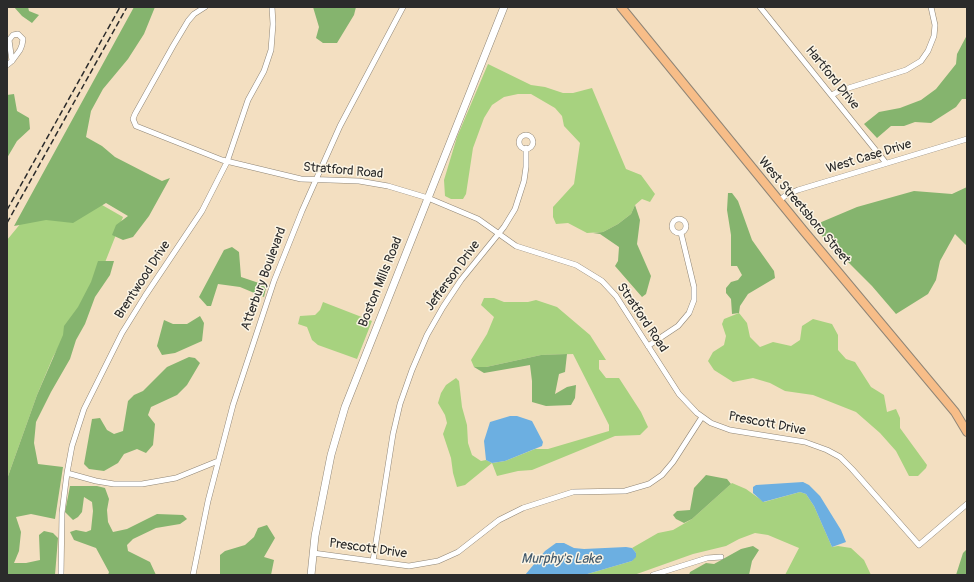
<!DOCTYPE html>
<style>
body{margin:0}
#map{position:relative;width:974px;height:582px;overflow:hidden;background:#f3dfc1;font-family:Pangolin,sans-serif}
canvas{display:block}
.frame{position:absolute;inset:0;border:8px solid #2b2b2b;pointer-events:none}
</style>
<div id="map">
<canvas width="974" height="582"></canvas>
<div class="frame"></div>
</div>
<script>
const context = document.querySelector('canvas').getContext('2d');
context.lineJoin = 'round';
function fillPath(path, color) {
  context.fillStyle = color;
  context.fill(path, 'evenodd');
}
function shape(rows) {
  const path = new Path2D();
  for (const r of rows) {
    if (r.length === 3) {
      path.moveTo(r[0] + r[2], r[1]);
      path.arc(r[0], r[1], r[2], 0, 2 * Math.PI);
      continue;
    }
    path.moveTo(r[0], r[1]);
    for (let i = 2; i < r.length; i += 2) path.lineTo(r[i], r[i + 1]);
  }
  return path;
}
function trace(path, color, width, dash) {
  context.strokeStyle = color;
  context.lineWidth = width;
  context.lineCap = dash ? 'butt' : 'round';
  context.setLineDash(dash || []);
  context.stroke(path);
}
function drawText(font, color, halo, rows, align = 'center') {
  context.font = font + ' Pangolin,sans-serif';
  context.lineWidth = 3;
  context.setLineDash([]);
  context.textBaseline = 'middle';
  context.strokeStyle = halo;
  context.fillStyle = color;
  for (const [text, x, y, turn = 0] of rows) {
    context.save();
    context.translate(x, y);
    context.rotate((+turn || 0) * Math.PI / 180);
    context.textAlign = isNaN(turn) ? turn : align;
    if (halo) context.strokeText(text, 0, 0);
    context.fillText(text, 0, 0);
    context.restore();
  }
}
fillPath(shape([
 [488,64,531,85,545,87,563,93,573,93,592,88,626,169,641,175,655,194,650,202,642,199,635,205,631,214,618,224,603,232,587,233,568,223,556,224,553,217,553,207,574,184,580,143,564,126,562,116,555,108,531,94,518,94,504,97,492,105,484,118,473,148,466,194,463,199,451,199,445,196,444,180,457,137],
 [55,178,123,217,102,270,53,357,37,395,7,479,7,240,35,206],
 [484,298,494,298,504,302,528,302,536,300,557,307,590,335,606,360,599,360,599,369,606,378,619,378,641,412,648,427,640,435,615,436,532,470,518,471,497,476,492,463,465,485,457,487,453,473,451,458,443,434,447,423,445,415,438,403,441,393,446,385,456,378,459,381,462,407,467,425,468,443,472,455,481,461,486,460,492,463,505,461,535,449,548,449,609,431,609,425,573,354,541,355,486,367,474,367,471,360,487,334,494,317,481,305],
 [323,302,372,321,357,359,318,345,312,340,307,327,298,324,300,316,315,315,320,310],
 [739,313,747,323,750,337,760,347,773,342,791,346,800,340,802,326,813,319,832,324,838,335,838,350,846,359,855,362,871,387,884,395,887,412,896,409,900,418,900,428,927,465,926,468,918,476,909,476,896,451,880,433,856,412,813,395,785,391,770,383,753,378,733,382,714,370,708,361,713,352,724,345,726,336,722,324,724,319],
 [732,483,746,489,764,502,800,492,806,494,814,506,832,547,838,546,851,548,864,560,871,575,785,575,799,548,768,535,755,533,739,539,726,546,693,554,634,575,584,575,632,561,636,553,632,548,658,533,673,530,692,519]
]), '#a7d27f');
fillPath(shape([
 [14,7,28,7,29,11,39,15,32,23,22,16],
 [134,7,155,7,144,34,128,59,103,89,91,111,86,137,102,146,115,157,150,175,162,181,170,178,149,216,133,237,123,240,112,235,116,225,128,216,106,203,73,223,46,220,14,226],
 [313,7,356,7,354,15,337,43,323,43,316,38,319,27],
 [967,35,967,99,962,99,956,107,931,123,915,122,904,126,891,126,877,138,864,124,879,112,900,108,921,100,936,89,956,64,957,54],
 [14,94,17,111,29,118,30,129,17,141,7,158,7,95],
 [967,187,967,246,955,234,940,261,936,280,928,294,896,314,872,286,812,226,857,207,914,191,952,194],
 [728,193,732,193,738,201,752,240,774,271,775,278,748,294,740,306,739,313,732,314,731,299,726,293,726,288,731,282,738,280,742,275,737,266,731,266,731,235,727,210],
 [635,205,640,220,637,244,651,276,646,294,642,297,615,266,618,261,619,247,600,234,593,233,603,232,618,224,631,214],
 [232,247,239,252,241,277,259,283,266,288,264,297,240,287,218,284,211,306,207,306,199,297,224,250],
 [98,261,114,261,110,275,95,297,85,324,76,340,70,359,51,392,36,422,34,443,38,464,63,467,55,519,31,514,16,517,21,532,19,551,14,563,26,563,40,560,39,535,44,531,53,533,58,538,55,575,7,575,7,479,37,395,63,335,64,326,78,307,91,282],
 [200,316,204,323,202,341,175,353,162,355,157,346,164,320,173,324,187,324],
 [567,354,565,372,559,374,555,394,567,387,576,385,575,398,571,405,546,406,532,402,532,381,530,365,484,373,474,367,486,367,541,355],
 [189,357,195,358,200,363,187,385,177,395,151,407,148,415,155,424,154,435,153,445,146,453,137,449,124,454,118,463,104,471,89,469,84,464,92,419,100,418,107,430,114,434,123,431,128,401,134,395,143,391,167,367],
 [706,475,727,479,731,484,692,519,684,523,676,519,673,515,677,511,690,510,694,488],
 [70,486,97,486,105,488,109,499,107,510,108,522,113,532,127,529,157,514,183,515,187,519,180,524,156,528,133,539,127,545,128,551,150,562,156,575,108,575,109,572,96,548,74,540,70,532,76,530,86,532,91,530,93,511,92,502,84,497,82,512,78,517,73,520,65,512],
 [267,525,275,538,264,557,274,560,271,575,220,575,220,555,225,551,245,545,254,537,258,528],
 [753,546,759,550,752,561,749,575,689,575,690,572,706,563,714,564,741,549],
 [967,549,967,575,956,575,963,553]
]), '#85b46e');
fillPath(shape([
 [510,416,517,416,532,421,543,442,542,446,505,461,492,463,486,460,484,441,490,422],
 [803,482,809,485,820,496,841,530,846,542,832,547,814,506,806,494,800,492,763,502,753,493,753,487,756,485],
 [556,543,564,543,574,548,584,549,626,547,632,548,636,553,636,557,632,561,584,575,525,575,545,551]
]), '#6cafe1');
const minor = shape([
 [205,7,194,14,188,21,173,46,135,114,133,119,136,126,222,160,301,179,359,181,388,186,428,198,478,219,516,246,576,265,602,281,616,296,679,394,697,413,711,423,730,430,805,442,827,450,840,457,852,469,919,545,967,504],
 [760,7,886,163],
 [7,65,12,61,20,50,22,45,23,39,18,34,13,35,9,40,12,61],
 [832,95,839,91,906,70,921,61,928,51,934,36,935,25,931,7],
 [526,142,7],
 [779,201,786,195,798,190,967,139],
 [679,226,7],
 [648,346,678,326,689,313,694,300,694,287,681,233],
 [67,473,96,481,114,484,142,484,176,478,218,461],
 [313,553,409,566,438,561,458,552,499,520,523,508,573,492,625,491,649,484,662,475,673,462,702,417],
 [373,561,393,434,400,404,412,370,427,335,443,307,461,280,504,227,515,209,524,181,526,167,526,148],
 [61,575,62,513,67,473,72,446,84,409,122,333,145,296,202,211,227,162,248,100,264,71,271,50,273,24,272,7],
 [193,575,208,501,233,405,274,281,302,211,340,126,403,7],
 [653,575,707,558,721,557]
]);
const tertiary = shape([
 [311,575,315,536,331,455,345,407,504,7]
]);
const primary = shape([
 [621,7,803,230,955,412,967,432]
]);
trace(minor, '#8f8576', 6);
trace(tertiary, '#8f8576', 8);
trace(primary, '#8f8576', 10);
trace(minor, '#fff', 5);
trace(tertiary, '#fff', 7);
trace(primary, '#f7bd88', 8);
trace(shape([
 [7,210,120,7],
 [7,223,127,7]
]), '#2b2b2b', 1.5, [6, 3]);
drawText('13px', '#2b2b2b', '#fcf5e5', [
 ["Hartford Drive",832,78,51],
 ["West Case Drive",869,157,-17],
 ["Stratford Road",343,171,5],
 ["West Streetsboro Street",804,211,50],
 ["Jefferson Drive",453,276,-54],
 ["Atterbury Boulevard",264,279,-70],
 ["Brentwood Drive",143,280,-57],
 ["Boston Mills Road",381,282,-68],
 ["Stratford Road",642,318,56],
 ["Prescott Drive",767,424,11],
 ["Prescott Drive",368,549,8]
]);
drawText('italic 14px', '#42596b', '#fcf5e5', [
 ["Murphy's Lake",561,559]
]);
</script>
